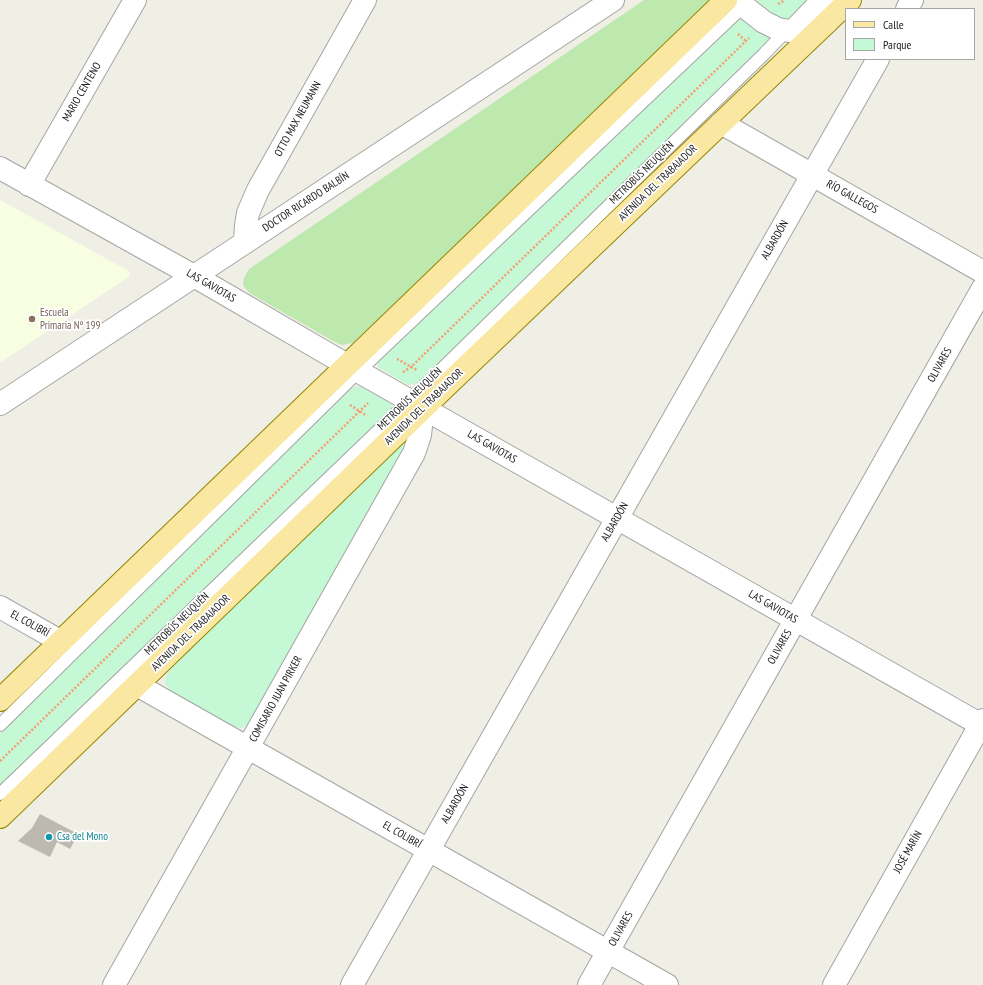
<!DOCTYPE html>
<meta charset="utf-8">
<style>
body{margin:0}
#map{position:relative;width:983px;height:985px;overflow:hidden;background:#f0efe6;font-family:"PT Sans Narrow",sans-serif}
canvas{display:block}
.legend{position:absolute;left:845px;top:8px;width:130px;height:52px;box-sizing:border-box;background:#fff;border:1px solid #a6a6a6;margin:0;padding:5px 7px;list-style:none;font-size:12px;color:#202020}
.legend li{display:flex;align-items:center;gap:8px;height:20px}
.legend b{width:20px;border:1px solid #a6a6a6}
</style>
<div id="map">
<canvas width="983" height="985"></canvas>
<ul class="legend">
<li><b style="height:5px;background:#f9e7a2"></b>Calle</li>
<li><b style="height:11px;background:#c5f8d5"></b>Parque</li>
</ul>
</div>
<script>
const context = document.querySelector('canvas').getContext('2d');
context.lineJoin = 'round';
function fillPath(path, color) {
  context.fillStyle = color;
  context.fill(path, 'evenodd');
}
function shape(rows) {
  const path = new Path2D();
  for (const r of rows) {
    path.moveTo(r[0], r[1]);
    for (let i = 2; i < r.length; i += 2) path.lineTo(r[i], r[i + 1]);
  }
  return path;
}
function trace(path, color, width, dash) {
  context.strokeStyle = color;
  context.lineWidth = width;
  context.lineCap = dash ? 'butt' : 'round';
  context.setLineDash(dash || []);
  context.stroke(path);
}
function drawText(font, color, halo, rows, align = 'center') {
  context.font = font + ' "PT Sans Narrow",sans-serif';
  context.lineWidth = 3.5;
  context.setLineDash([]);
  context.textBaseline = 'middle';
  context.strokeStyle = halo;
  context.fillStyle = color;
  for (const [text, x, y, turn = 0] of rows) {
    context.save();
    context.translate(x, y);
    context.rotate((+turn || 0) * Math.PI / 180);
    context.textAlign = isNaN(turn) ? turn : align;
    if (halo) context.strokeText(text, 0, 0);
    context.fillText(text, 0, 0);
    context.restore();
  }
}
fillPath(shape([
 [0,200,129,271,130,276,0,363]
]), '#f8fee1');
fillPath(shape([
 [644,0,712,0,711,3,353,343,342,345,333,341,251,294,244,287,243,283,244,278,249,269]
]), '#bde8ae');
fillPath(shape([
 [758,0,809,0,787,22,783,23,757,3],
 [744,19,768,35,769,41,761,51,418,383,408,385,378,367,377,361,737,20],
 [358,386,366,389,391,403,394,408,0,787,0,734,347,390],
 [400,443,405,446,406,449,252,722,247,726,241,728,231,726,170,691,165,683,166,677,171,667]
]), '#c5f8d5');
fillPath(shape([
 [40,814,78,834,70,849,57,842,50,857,18,841,32,828]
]), '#bdb8b0');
const service = shape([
 [0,725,359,371,748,2],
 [0,794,410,400,764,54,812,4]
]);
const pedestrian = shape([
 [821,0,814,9,805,27,833,0]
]);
const minor = shape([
 [736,0,764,22,778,29,795,32,804,32,812,30,826,23],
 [907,9,912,0],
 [721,123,983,272],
 [0,168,194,276,347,365,983,726],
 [29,185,135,0],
 [245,242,246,225,248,213,258,190,365,0],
 [0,404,613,0],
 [0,607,60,641],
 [137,685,667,985],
 [114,985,414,453,420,435,423,408],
 [352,985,878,59],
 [589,985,983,288],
 [834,985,983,720]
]);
const primary = shape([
 [0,700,726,0],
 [0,817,446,386,850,0]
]);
trace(service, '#a4a4a4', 14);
trace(pedestrian, '#a4a4a4', 20);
trace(minor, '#a4a4a4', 24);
trace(primary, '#978805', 24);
trace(shape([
 [778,4,785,0],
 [738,34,747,42],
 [397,359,417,370],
 [403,372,411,367,749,38],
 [350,405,367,416],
 [0,761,368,403]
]), '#f69d72', 2.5, [2, 2]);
trace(service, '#fff', 12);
trace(pedestrian, '#fff', 18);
trace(minor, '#fff', 22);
trace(primary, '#f9e7a2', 22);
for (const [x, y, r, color] of [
 [32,319,4,"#8d6e63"],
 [49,837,4,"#0f9aa8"]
]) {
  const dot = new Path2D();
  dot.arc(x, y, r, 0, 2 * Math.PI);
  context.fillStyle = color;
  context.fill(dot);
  trace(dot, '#fff', 1.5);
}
drawText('11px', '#202020', '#fff', [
 ["MARIO CENTENO",82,92,-60],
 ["OTTO MAX NEUMANN",298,119,-61],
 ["METROBÚS NEUQUÉN",642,173,-44],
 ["AVENIDA DEL TRABAJADOR",658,183,-44],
 ["RÍO GALLEGOS",852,197,29],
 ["DOCTOR RICARDO BALBÍN",306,202,-33],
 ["ALBARDÓN",775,240,-60],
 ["LAS GAVIOTAS",211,286,30],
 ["OLIVARES",940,365,-61],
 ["METROBÚS NEUQUÉN",410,399,-44],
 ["AVENIDA DEL TRABAJADOR",424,407,-44],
 ["LAS GAVIOTAS",492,447,30],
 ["ALBARDÓN",615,522,-60],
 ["LAS GAVIOTAS",773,607,30],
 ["EL COLIBRÍ",30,624,29],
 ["METROBÚS NEUQUÉN",177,624,-44],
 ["AVENIDA DEL TRABAJADOR",191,633,-44],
 ["OLIVARES",780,647,-61],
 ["COMISARIO JUAN PIRKER",276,699,-61],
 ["ALBARDÓN",455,804,-60],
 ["EL COLIBRÍ",402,835,30],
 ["JOSÉ MARÍN",908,852,-61],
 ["OLIVARES",621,929,-61]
]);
drawText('11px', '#785e54', '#fff', [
 ["Escuela",40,313],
 ["Primaria Nº 199",40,326]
], 'left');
drawText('11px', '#0d838f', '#fff', [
 ["Csa del Mono",57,837]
], 'left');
</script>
